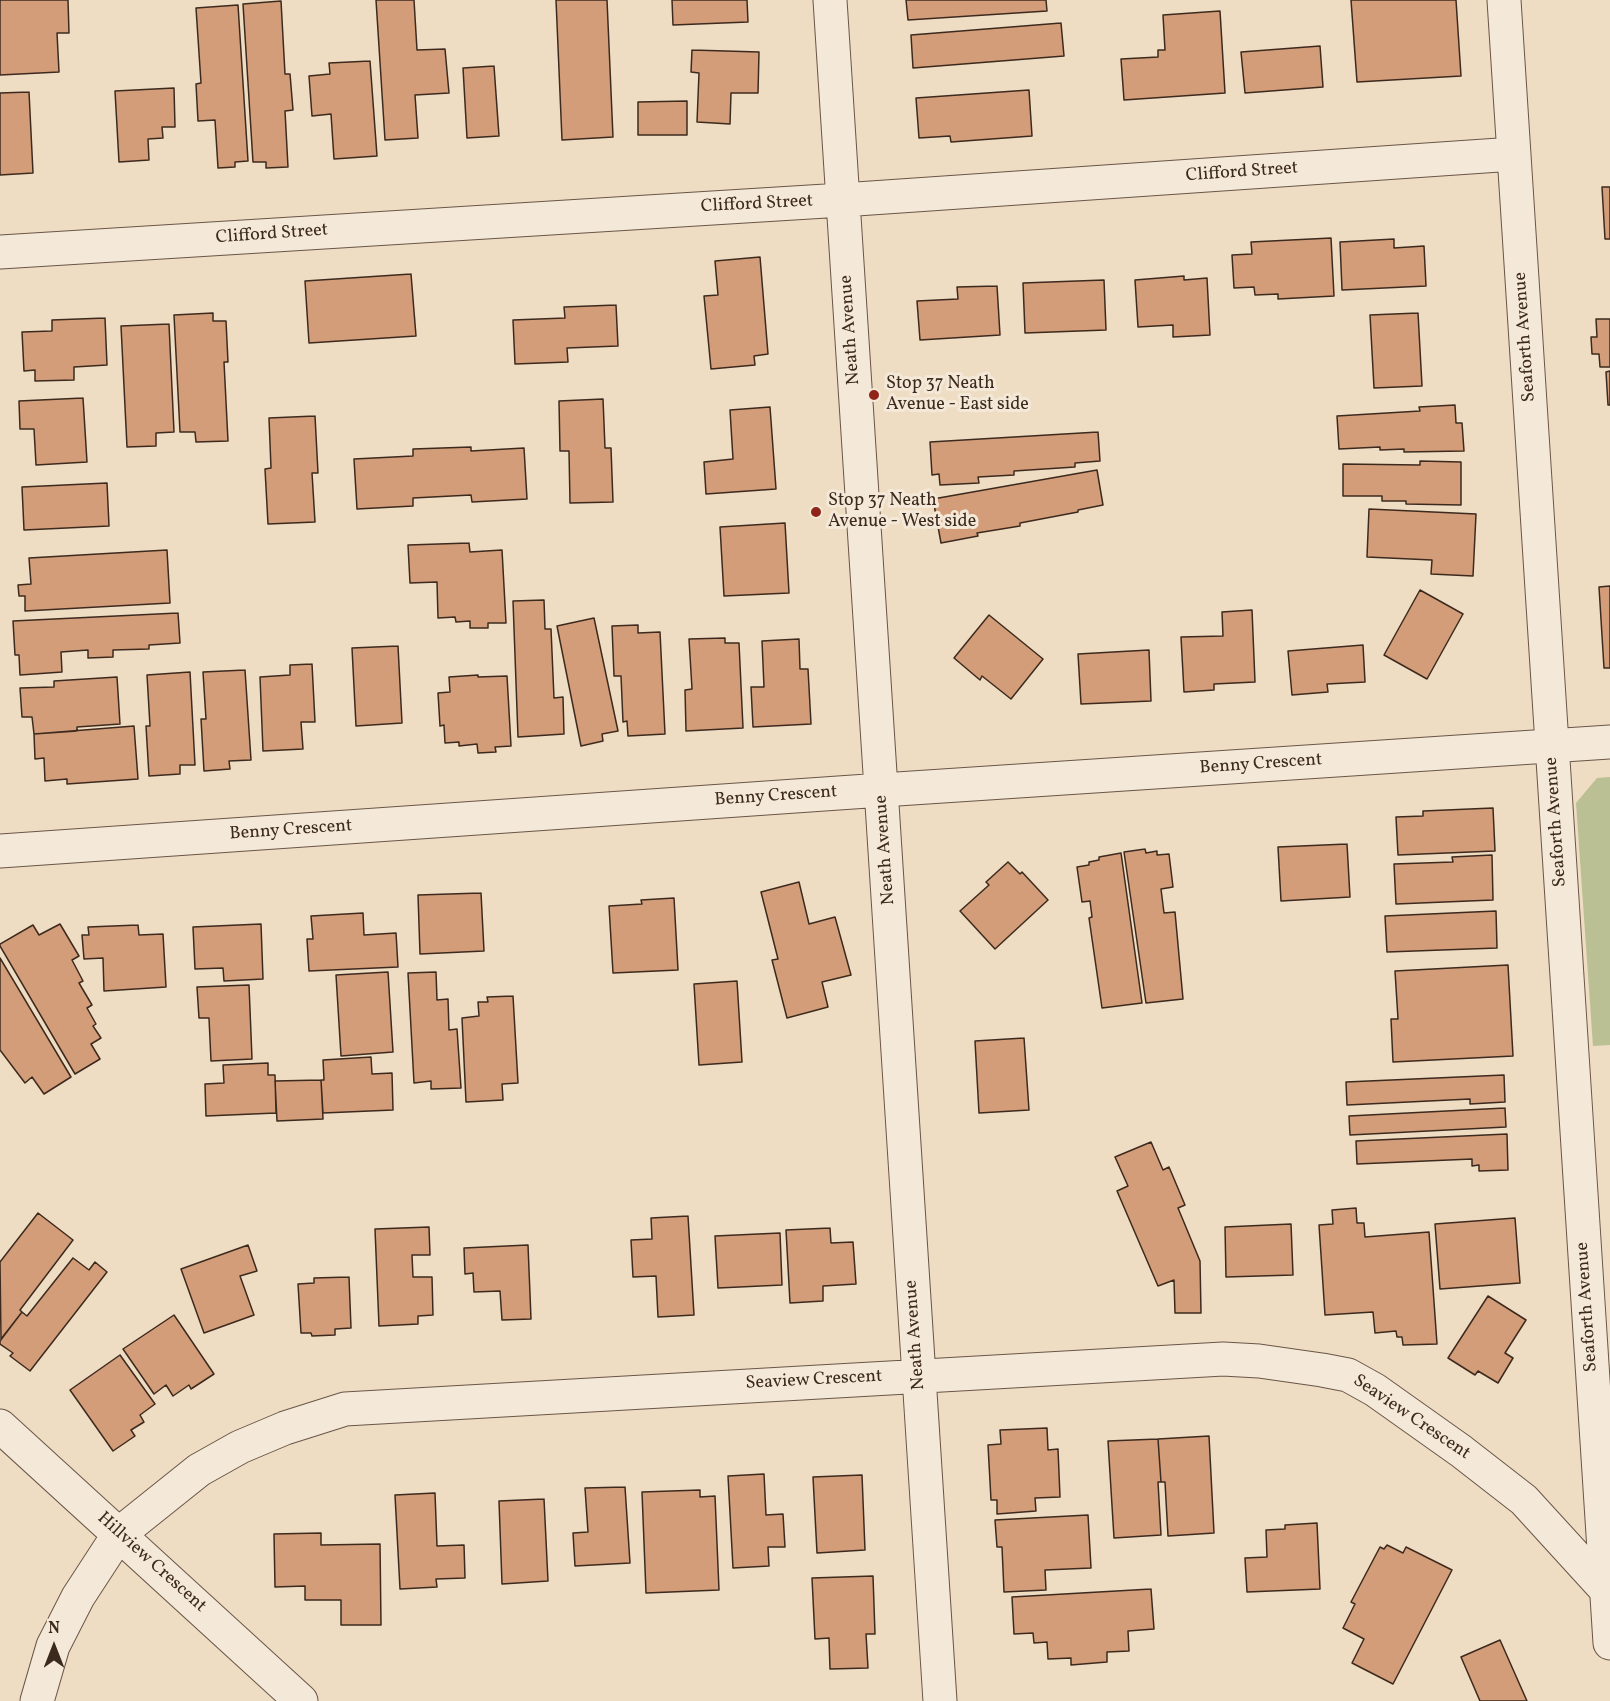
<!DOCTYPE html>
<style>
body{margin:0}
#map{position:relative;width:1610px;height:1701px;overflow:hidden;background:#eedcc3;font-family:Vollkorn,serif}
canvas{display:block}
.north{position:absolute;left:24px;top:1617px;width:60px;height:60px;-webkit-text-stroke:4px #f4e8d8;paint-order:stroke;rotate:0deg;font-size:16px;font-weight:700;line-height:24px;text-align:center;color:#3d2a1e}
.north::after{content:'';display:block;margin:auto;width:21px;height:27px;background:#3d2a1e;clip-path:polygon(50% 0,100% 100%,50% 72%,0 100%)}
</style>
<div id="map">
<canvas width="1610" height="1701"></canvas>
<div class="north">N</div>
</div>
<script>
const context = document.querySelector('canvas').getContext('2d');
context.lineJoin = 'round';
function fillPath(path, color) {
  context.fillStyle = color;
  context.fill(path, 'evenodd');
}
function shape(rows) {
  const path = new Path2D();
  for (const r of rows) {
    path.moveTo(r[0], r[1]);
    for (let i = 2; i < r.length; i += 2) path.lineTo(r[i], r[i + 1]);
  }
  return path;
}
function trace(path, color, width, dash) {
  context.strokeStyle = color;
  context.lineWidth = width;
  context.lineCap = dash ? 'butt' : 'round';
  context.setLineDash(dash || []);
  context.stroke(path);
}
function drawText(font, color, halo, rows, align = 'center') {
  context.font = font + ' Vollkorn,serif';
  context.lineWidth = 6;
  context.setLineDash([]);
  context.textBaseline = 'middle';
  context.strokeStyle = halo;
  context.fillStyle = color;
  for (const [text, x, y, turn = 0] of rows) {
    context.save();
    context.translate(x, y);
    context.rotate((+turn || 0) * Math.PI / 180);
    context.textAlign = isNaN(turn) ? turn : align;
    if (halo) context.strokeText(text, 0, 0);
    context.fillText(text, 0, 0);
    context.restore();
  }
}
fillPath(shape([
 [1610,777,1610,1045,1593,1046,1576,803,1597,778]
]), '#bac093');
const building = shape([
 [0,0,68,0,69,33,57,33,59,72,0,75,0,0],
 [376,0,414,0,417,50,445,49,449,93,415,95,418,138,385,140,376,0],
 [556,0,607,0,613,137,562,140,556,0],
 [672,0,747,0,748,22,673,25,672,0],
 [906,0,1046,0,1047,11,908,20,906,0],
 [1351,0,1456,0,1461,76,1357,82,1351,0],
 [281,1,285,74,290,74,293,110,285,111,288,167,266,168,266,162,253,162,243,4,281,1],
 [238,5,248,161,235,162,235,167,218,168,215,120,198,121,196,84,201,83,196,8,238,5],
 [1220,11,1225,93,1124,100,1121,59,1158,57,1158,50,1165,50,1163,15,1220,11],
 [1061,23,1064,56,913,68,911,35,1061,23],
 [1320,46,1323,87,1245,93,1241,52,1320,46],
 [692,50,759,52,758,93,731,93,730,124,697,122,699,73,691,72,692,50],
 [370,61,377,156,334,159,331,114,312,116,309,76,330,74,329,63,370,61],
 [494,66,499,136,467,138,463,68,494,66],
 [174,88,175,127,162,127,163,138,148,139,149,160,119,162,115,91,174,88],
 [1029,90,1032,136,951,142,950,136,919,138,916,98,1029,90],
 [29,92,33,173,0,175,0,93,29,92],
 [687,101,687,135,638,135,638,102,687,101],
 [1602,187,1610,187,1610,239,1605,239,1602,187],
 [1331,238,1334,296,1278,299,1278,294,1255,295,1254,287,1234,288,1232,255,1252,254,1251,242,1331,238],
 [1394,239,1394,248,1424,246,1426,286,1342,290,1340,242,1394,239],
 [760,257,768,354,754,356,755,365,711,369,704,296,718,295,715,261,760,257],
 [411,274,416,336,309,343,305,281,411,274],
 [1184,276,1184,280,1207,278,1210,335,1173,337,1173,325,1138,327,1135,280,1184,276],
 [1104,280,1106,330,1025,333,1023,283,1104,280],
 [997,286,1000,335,920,340,917,301,958,299,957,287,997,286],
 [616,305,618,346,567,348,568,362,515,364,513,320,565,318,564,307,616,305],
 [213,313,213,321,226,321,228,362,224,362,228,441,196,442,195,432,180,432,174,315,213,313],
 [1418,313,1422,386,1374,388,1370,315,1418,313],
 [105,318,107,365,74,367,74,380,35,381,35,370,24,371,22,332,52,331,52,320,105,318],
 [1596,319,1610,319,1610,367,1600,367,1599,354,1592,354,1591,337,1597,337,1596,319],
 [169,324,174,432,156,433,156,446,127,447,121,326,169,324],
 [1610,371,1610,405,1608,405,1606,372,1610,371],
 [83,398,87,462,36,465,34,429,20,429,19,401,83,398],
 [603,399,605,448,611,448,613,502,570,503,569,451,560,451,559,401,603,399],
 [1455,405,1456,423,1462,423,1464,451,1404,452,1404,449,1380,450,1380,447,1339,449,1337,416,1420,411,1419,407,1455,405],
 [770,407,776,489,706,494,704,462,733,459,730,410,770,407],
 [315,416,318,473,312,473,315,522,268,524,265,469,271,468,269,418,315,416],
 [1098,432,1100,461,1075,463,1075,467,1014,471,1014,475,978,477,979,483,940,485,939,474,932,475,930,442,1098,432],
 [471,447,471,451,524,448,527,499,472,502,471,495,413,498,413,506,357,509,354,459,413,456,413,449,471,447],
 [1420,461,1461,462,1461,505,1406,504,1406,501,1382,501,1382,496,1343,496,1343,464,1420,465,1420,461],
 [1097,470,1103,505,1078,510,1078,512,1020,523,1020,526,977,533,978,536,941,543,933,499,1097,470],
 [107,483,109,526,24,530,22,487,107,483],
 [1369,509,1476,514,1473,576,1431,574,1432,560,1367,557,1369,509],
 [785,523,789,593,724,596,720,527,785,523],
 [469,543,470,552,502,550,506,623,488,623,488,628,470,628,470,621,456,622,455,617,438,618,437,582,410,583,408,545,469,543],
 [167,550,170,603,25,611,25,596,19,596,18,585,31,584,29,558,167,550],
 [1610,586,1610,668,1604,668,1599,587,1610,586],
 [1420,590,1463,614,1427,679,1384,655,1420,590],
 [544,600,545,629,551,629,554,698,563,697,564,734,518,737,513,601,544,600],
 [1252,610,1255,682,1214,684,1214,690,1184,692,1181,637,1223,636,1222,612,1252,610],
 [178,613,180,643,149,645,149,649,113,650,113,657,88,658,88,650,61,652,62,672,20,675,19,655,15,655,13,621,178,613],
 [989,615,1043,659,1011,699,982,676,980,680,954,658,989,615],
 [594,618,618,731,602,734,603,741,581,746,557,626,594,618],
 [638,625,638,633,660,632,665,734,628,736,627,721,623,722,621,676,614,676,612,626,638,625],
 [725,638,725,643,739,643,743,728,686,731,685,690,692,689,689,639,725,638],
 [799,639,800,669,808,669,811,724,753,727,751,687,764,687,762,641,799,639],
 [1363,645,1365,682,1327,684,1328,692,1292,695,1288,651,1363,645],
 [398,646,402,723,356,726,352,648,398,646],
 [1149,650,1151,701,1081,704,1078,654,1149,650],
 [312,664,315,722,301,722,303,749,263,751,260,677,290,675,290,665,312,664],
 [245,670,251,760,229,761,230,769,204,771,201,719,206,719,203,672,245,670],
 [190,672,195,765,180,765,180,774,149,776,146,726,150,726,147,675,190,672],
 [478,675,478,677,507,676,511,746,495,747,496,752,478,753,477,744,459,746,459,742,445,743,444,725,440,726,438,693,450,692,449,677,478,675],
 [117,677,120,724,77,727,77,731,34,734,32,717,22,717,20,688,54,687,54,681,117,677],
 [134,726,138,779,67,784,67,779,45,781,44,758,35,759,34,734,134,726],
 [1493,808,1495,851,1398,855,1396,817,1423,816,1423,811,1493,808],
 [1347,844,1350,897,1281,901,1278,847,1347,844],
 [1145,849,1146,853,1157,851,1157,855,1169,854,1173,887,1161,889,1164,913,1175,912,1183,999,1146,1003,1124,852,1145,849],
 [1121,853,1142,1003,1102,1008,1089,918,1092,917,1090,901,1082,902,1077,867,1089,865,1089,862,1099,860,1099,857,1121,853],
 [1492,855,1493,900,1396,904,1394,864,1453,862,1452,857,1492,855],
 [1008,862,1020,874,1022,872,1048,900,995,949,960,911,989,885,986,882,1008,862],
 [799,882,809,924,835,917,851,975,822,982,828,1007,787,1018,772,960,778,959,761,892,799,882],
 [481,893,484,951,420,954,418,895,481,893],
 [674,898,678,970,613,973,609,906,642,904,641,900,674,898],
 [1496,911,1497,948,1387,952,1385,916,1496,911],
 [363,913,364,935,396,933,398,967,309,971,307,939,313,939,311,916,363,913],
 [60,924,79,956,72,960,83,981,79,983,92,1005,87,1008,96,1024,93,1026,101,1038,91,1044,100,1059,75,1074,0,946,0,944,33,925,39,935,60,924],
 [261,924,263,979,224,981,223,968,195,969,193,927,261,924],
 [138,925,139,935,163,934,166,987,104,991,103,958,84,959,82,935,89,935,88,927,138,925],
 [0,958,71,1077,44,1094,32,1077,25,1083,0,1050,0,958],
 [1508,965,1513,1056,1393,1062,1391,1019,1398,1019,1395,971,1508,965],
 [388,972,393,1052,341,1056,336,975,388,972],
 [436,972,437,1000,448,999,449,1030,457,1029,461,1088,431,1089,431,1081,414,1083,408,973,436,972],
 [737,981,742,1062,699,1065,694,984,737,981],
 [249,985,252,1059,211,1061,209,1018,199,1018,197,987,249,985],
 [513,996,518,1083,502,1084,503,1100,466,1102,462,1018,479,1016,478,1002,488,1002,487,997,513,996],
 [1024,1038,1029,1110,979,1113,975,1041,1024,1038],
 [371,1057,372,1074,392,1073,393,1110,323,1113,321,1080,324,1080,323,1060,371,1057],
 [268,1063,268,1075,275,1075,276,1113,206,1116,205,1084,224,1083,223,1065,268,1063],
 [1504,1075,1505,1102,1470,1104,1470,1099,1347,1105,1346,1082,1504,1075],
 [321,1080,323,1119,277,1121,275,1081,321,1080],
 [1505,1108,1506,1127,1350,1135,1349,1116,1505,1108],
 [1507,1134,1508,1170,1479,1171,1479,1165,1472,1166,1472,1159,1357,1164,1356,1141,1507,1134],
 [1151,1142,1163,1170,1169,1167,1185,1205,1178,1208,1200,1261,1201,1313,1175,1313,1174,1280,1158,1286,1117,1191,1128,1186,1115,1157,1151,1142],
 [1356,1208,1357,1223,1364,1223,1365,1237,1429,1232,1437,1344,1403,1345,1402,1337,1397,1337,1396,1331,1375,1333,1373,1312,1325,1315,1319,1225,1333,1224,1332,1210,1356,1208],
 [38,1213,73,1240,20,1310,22,1312,1,1339,0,1262,38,1213],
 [688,1216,694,1315,658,1317,656,1276,633,1277,631,1240,652,1239,651,1218,688,1216],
 [1515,1218,1520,1283,1440,1289,1435,1224,1515,1218],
 [1291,1224,1293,1275,1226,1277,1225,1227,1291,1224],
 [429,1227,430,1255,412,1255,413,1277,432,1277,433,1315,418,1316,418,1324,379,1326,375,1229,429,1227],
 [830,1228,831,1243,853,1242,856,1284,823,1286,823,1301,790,1303,786,1230,830,1228],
 [780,1233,782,1285,718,1288,715,1236,780,1233],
 [248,1245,257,1271,240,1276,254,1315,204,1333,181,1269,248,1245],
 [528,1245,531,1319,502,1320,500,1291,474,1292,473,1273,465,1274,464,1248,528,1245],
 [73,1258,89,1270,95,1262,107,1272,30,1371,10,1356,13,1353,0,1344,0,1341,22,1312,27,1316,73,1258],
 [349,1277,351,1328,335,1329,335,1335,312,1336,311,1333,301,1333,298,1284,314,1283,314,1278,349,1277],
 [1488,1296,1526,1320,1505,1353,1513,1358,1498,1383,1478,1371,1475,1375,1448,1358,1488,1296],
 [174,1315,214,1374,191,1389,189,1385,173,1396,166,1385,154,1394,123,1349,174,1315],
 [120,1355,155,1404,140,1415,144,1422,131,1430,135,1436,113,1451,70,1390,120,1355],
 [1047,1428,1048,1450,1058,1449,1060,1497,1035,1498,1036,1511,997,1514,997,1500,991,1500,988,1445,1001,1444,1000,1430,1047,1428],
 [1209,1436,1214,1533,1168,1536,1165,1482,1161,1482,1158,1439,1209,1436],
 [1158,1439,1161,1482,1158,1482,1161,1535,1114,1538,1108,1441,1158,1439],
 [764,1474,766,1515,783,1514,785,1547,768,1547,769,1566,733,1568,728,1476,764,1474],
 [862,1475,865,1550,817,1553,813,1477,862,1475],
 [625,1487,630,1563,575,1566,573,1533,588,1532,585,1488,625,1487],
 [700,1490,700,1497,715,1496,719,1590,646,1593,642,1492,700,1490],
 [435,1493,437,1546,464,1545,465,1578,436,1579,437,1587,400,1589,395,1495,435,1493],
 [544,1499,548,1581,502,1584,499,1501,544,1499],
 [1088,1515,1091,1568,1045,1570,1046,1590,1004,1592,1002,1547,997,1547,995,1520,1088,1515],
 [1317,1523,1320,1589,1247,1592,1245,1558,1267,1557,1266,1530,1285,1529,1285,1525,1317,1523],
 [321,1533,321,1545,380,1544,381,1625,341,1625,341,1600,305,1600,305,1586,275,1587,274,1534,321,1533],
 [1387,1545,1403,1553,1406,1547,1452,1570,1393,1684,1352,1663,1364,1639,1343,1628,1355,1604,1351,1602,1380,1547,1384,1549,1387,1545],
 [873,1576,875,1634,866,1634,868,1668,830,1669,829,1638,815,1639,812,1578,873,1576],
 [1151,1589,1154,1629,1128,1631,1129,1651,1107,1652,1107,1662,1071,1665,1071,1658,1048,1659,1047,1642,1034,1643,1033,1633,1014,1634,1012,1597,1151,1589],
 [1500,1640,1527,1701,1480,1701,1461,1657,1500,1640]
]);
fillPath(building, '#d49d79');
trace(building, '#3d2a1e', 1.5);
const minor = shape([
 [830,0,940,1701],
 [1504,0,1610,1643],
 [0,252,842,200,1514,154],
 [0,851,882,790,1610,742],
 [0,1426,301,1701],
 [37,1701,53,1646,78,1597,119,1534,199,1470,240,1447,285,1428,345,1409,1223,1359,1259,1361,1322,1370,1348,1375,1375,1390,1461,1451,1524,1500,1607,1591,1610,1591]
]);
trace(minor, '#695647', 35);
trace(minor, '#f4e8d8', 33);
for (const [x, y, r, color] of [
 [874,395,6,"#8f2418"],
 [816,512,6,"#8f2418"]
]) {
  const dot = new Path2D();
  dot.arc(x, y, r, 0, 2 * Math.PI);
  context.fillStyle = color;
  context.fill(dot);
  trace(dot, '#f4e8d8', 2);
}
drawText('18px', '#3d2a1e', '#f4e8d8', [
 ["Clifford Street",1242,173,-4],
 ["Clifford Street",757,205,-3],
 ["Clifford Street",272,235,-4],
 ["Neath Avenue",851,330,-94],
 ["Seaforth Avenue",1526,337,-94],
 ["Benny Crescent",1261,765,-4],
 ["Benny Crescent",776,797,-4],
 ["Seaforth Avenue",1557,822,-94],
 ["Benny Crescent",291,831,-4],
 ["Neath Avenue",886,850,-94],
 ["Seaforth Avenue",1588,1307,-94],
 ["Neath Avenue",916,1335,-94],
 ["Seaview Crescent",814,1381,-3],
 ["Seaview Crescent",1411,1418,34],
 ["Hillview Crescent",151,1563,42]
]);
drawText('18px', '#3d2a1e', '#f4e8d8', [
 ["Stop 37 Neath",886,385],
 ["Avenue - East side",886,406],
 ["Stop 37 Neath",828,502],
 ["Avenue - West side",828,523]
], 'left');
</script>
